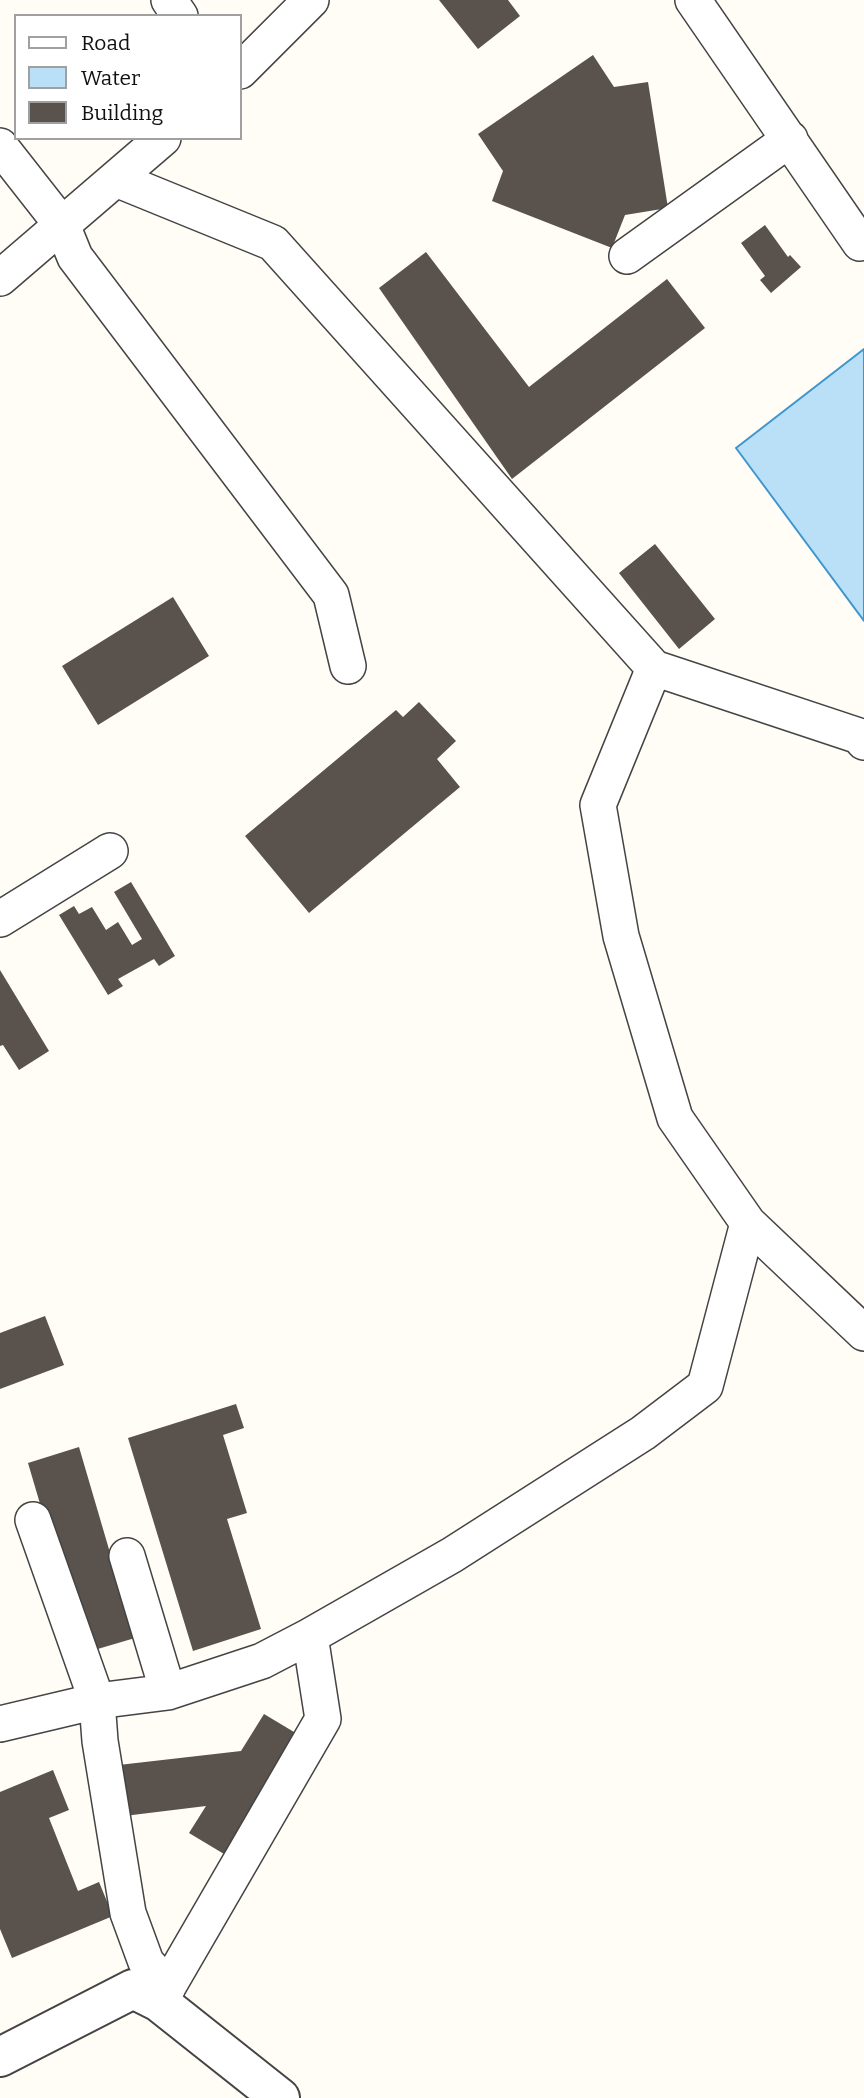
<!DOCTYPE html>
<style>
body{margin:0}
#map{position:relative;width:864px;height:2098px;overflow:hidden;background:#fffdf5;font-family:Bitter,serif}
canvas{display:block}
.legend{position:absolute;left:14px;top:14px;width:228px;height:126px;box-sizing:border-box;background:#fff;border:2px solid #a0a0a0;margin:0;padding:9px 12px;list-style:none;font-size:21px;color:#111}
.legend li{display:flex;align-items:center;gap:14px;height:35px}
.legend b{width:35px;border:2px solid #a0a0a0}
</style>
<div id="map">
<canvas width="864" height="2098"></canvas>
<ul class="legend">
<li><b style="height:9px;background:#fff"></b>Road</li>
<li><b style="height:19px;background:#b9e0f7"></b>Water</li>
<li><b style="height:19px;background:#5a524d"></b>Building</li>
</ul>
</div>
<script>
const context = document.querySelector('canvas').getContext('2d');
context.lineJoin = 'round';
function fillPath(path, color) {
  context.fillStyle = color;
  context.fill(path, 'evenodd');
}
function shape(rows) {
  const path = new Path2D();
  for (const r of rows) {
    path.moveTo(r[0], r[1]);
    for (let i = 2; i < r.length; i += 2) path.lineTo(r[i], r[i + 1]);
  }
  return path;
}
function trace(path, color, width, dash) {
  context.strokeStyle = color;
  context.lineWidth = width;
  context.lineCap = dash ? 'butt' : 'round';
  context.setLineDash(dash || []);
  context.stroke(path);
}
const water = shape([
 [864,349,864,621,736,448,864,349]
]);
fillPath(water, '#b9e0f7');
trace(water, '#3f96cf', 2);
fillPath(shape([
 [439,0,508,0,520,16,478,49],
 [593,55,614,87,648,82,668,208,625,215,612,248,492,201,503,171,478,134],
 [765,225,788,257,790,255,801,267,771,293,760,280,765,276,741,243],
 [426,252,529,387,667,279,705,328,512,479,379,288],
 [655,544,715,619,679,649,619,573],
 [173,597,209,656,98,725,62,666],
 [419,702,456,741,437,759,460,787,309,913,245,836,396,710,403,717],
 [131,882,175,956,159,966,154,959,118,979,123,986,108,995,59,915,74,906,79,914,92,907,106,930,118,922,132,945,142,939,114,892],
 [0,970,49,1051,19,1070,3,1045,0,1046],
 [45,1316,64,1365,0,1389,0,1333],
 [236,1404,244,1428,223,1435,247,1513,227,1519,261,1629,193,1651,128,1438],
 [79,1447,135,1638,84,1653,28,1463],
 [264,1714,304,1738,229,1857,189,1833,206,1806,116,1817,110,1766,241,1751],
 [53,1770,69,1810,49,1818,78,1891,99,1882,113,1916,12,1958,0,1929,0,1792]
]), '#5a524d');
const minor = shape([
 [169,0,180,16],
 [693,0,860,243,864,241],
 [240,71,311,0],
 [0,146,62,225,75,257,331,595,348,666],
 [116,179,273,243,654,668,859,736,864,742],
 [627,256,790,139],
 [0,278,163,138],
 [654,668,598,805,621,936,675,1118,748,1223,864,1333],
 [0,919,110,851],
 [33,1520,97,1701,100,1741,128,1913,146,1962,168,1987],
 [127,1556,168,1692],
 [0,1724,97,1701,168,1692,262,1661,310,1636,452,1555,643,1433,705,1386,748,1223],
 [159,2002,323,1719,310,1636]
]);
const tertiary = shape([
 [0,2057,133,1989,159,2002,280,2098]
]);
trace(minor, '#444', 38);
trace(tertiary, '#444', 42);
trace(minor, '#fff', 35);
trace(tertiary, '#fff', 38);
</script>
